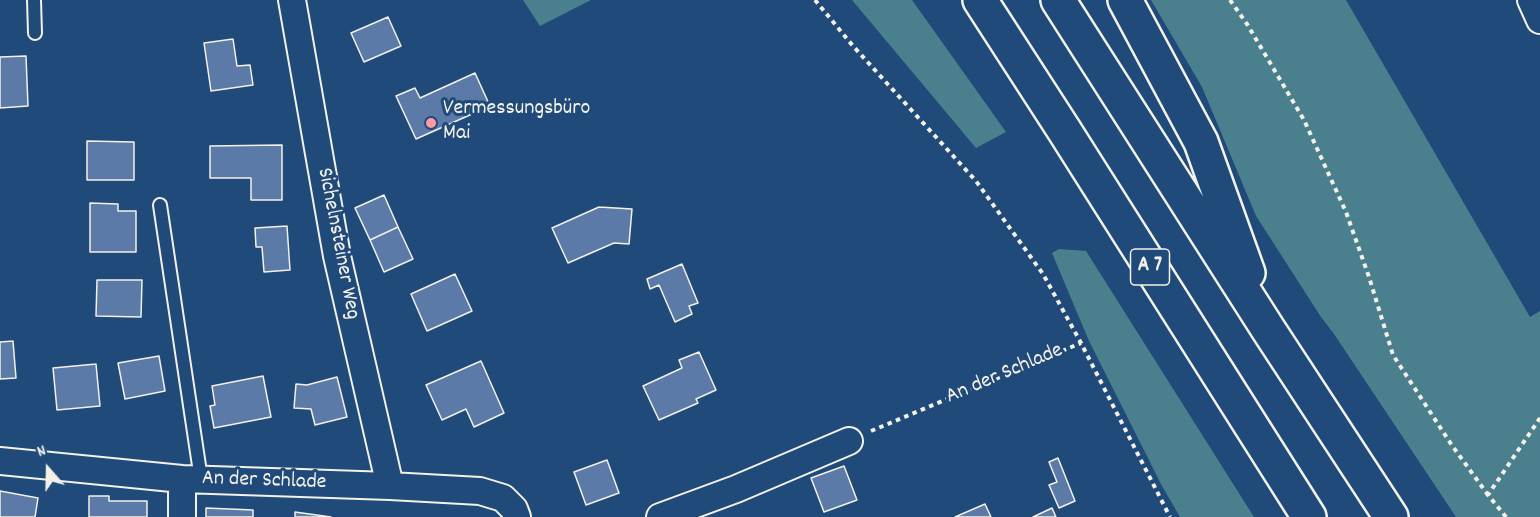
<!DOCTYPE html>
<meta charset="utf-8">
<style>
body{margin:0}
#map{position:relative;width:1540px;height:517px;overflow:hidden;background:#1f4a7a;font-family:Dekko,sans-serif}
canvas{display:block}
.north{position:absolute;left:18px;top:439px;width:60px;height:60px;-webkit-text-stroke:4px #1f4a7a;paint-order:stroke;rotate:340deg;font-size:16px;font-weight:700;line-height:24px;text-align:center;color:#f4f1e8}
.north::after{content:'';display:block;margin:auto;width:21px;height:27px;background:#f4f1e8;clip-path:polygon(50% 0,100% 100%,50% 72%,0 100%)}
</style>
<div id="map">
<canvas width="1540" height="517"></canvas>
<div class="north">N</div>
</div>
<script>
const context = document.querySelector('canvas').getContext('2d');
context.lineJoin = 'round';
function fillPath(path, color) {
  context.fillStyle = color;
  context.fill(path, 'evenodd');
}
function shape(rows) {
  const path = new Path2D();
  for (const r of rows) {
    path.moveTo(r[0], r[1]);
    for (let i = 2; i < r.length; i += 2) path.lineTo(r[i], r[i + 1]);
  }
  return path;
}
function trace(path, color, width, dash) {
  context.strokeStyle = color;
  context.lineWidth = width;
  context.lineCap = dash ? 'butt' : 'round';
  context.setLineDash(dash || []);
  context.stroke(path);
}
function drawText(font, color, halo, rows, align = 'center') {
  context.font = font + ' Dekko,sans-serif';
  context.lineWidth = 6;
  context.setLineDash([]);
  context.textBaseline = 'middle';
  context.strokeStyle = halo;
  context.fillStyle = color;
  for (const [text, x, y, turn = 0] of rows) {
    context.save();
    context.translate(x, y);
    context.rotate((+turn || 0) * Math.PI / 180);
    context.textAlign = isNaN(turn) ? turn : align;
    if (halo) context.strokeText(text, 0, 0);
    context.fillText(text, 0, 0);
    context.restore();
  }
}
fillPath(shape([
 [523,0,591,0,540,26],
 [852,0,912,0,1006,132,976,148],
 [1151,0,1346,0,1530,317,1540,311,1540,517,1456,517,1334,334,1321,317,1256,216,1202,87],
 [1059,249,1086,251,1254,517,1180,517,1162,486,1089,341,1052,253]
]), '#4a808d');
const building = shape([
 [388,17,401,46,364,62,351,33,388,17],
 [233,39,237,66,250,65,253,85,211,91,204,43,233,39],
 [26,56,28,106,0,108,0,57,26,56],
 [475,73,490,106,416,139,396,96,415,88,420,98,475,73],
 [87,141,134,142,134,180,87,180,87,141],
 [282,145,282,200,251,200,251,178,210,178,210,146,282,145],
 [384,195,398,227,370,240,355,208,384,195],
 [90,203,118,204,118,211,136,211,136,252,90,252,90,203],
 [599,207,632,209,629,244,614,243,568,263,552,228,599,207],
 [287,226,290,270,264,272,262,247,256,247,255,228,287,226],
 [398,227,413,259,384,272,370,240,398,227],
 [682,264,698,303,689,306,692,314,675,322,659,285,650,289,647,279,682,264],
 [455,274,472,311,427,331,411,294,455,274],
 [97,280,142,280,141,317,96,316,97,280],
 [13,341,16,378,0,379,0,342,13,341],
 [699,352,716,390,696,399,698,403,659,420,643,386,682,368,679,360,699,352],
 [159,356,165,391,125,399,118,363,159,356],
 [481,361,504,413,474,427,466,409,442,420,426,385,481,361],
 [96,364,100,406,57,410,53,368,96,364],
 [263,376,271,417,214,428,210,406,215,405,212,386,263,376],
 [337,377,347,417,315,425,311,409,294,408,296,384,307,385,337,377],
 [1058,458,1075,501,1059,508,1049,485,1057,482,1049,462,1058,458],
 [607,460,619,493,586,505,574,472,607,460],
 [844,466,857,500,824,512,811,478,844,466],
 [0,491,38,498,35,517,0,517,0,491],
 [89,496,109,496,109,501,147,501,147,517,89,517,89,496],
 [985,504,991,517,955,517,985,504],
 [206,508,253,510,253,517,206,517,206,508],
 [1052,508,1056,517,1033,517,1052,508],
 [295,512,331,517,295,517,295,512]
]);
fillPath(building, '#5b7aa7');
trace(building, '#f4f1e8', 1.5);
const lane = shape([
 [34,0,35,33],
 [160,205,201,479]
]);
const street = shape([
 [292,0,337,256,390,486],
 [1531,0,1540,20],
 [0,461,182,479,390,486,480,491,503,498,514,509,517,517],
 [182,517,182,479],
 [660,517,736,489,849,441]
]);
const highway = shape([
 [980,0,1064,130,1309,517],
 [1058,0,1268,329,1391,517],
 [1125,0,1201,142,1248,273]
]);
trace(lane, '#f4f1e8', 16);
trace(street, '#f4f1e8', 30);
trace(highway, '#f4f1e8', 38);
trace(shape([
 [815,0,853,46,976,181,1043,274,1081,343,1170,517],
 [1230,0,1247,24,1304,120,1346,212,1369,277,1393,355,1451,444,1488,495],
 [871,431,1081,343],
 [1506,517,1488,495,1540,418]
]), '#f4f1e8', 4, [4.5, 4.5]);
trace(lane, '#1f4a7a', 12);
trace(street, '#1f4a7a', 26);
trace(highway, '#1f4a7a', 33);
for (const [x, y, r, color] of [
 [431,123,6,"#ff9aa2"]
]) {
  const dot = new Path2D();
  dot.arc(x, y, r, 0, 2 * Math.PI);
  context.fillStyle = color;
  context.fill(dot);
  trace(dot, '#1f4a7a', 2);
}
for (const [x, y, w] of [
 [1150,267,39]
]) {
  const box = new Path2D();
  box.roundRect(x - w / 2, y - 18, w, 36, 4.5);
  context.fillStyle = '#1f4a7a';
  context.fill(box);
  trace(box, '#f4f1e8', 1.5);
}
drawText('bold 21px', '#f4f1e8', null, [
 ["A 7",1150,267]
]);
drawText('22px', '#f4f1e8', '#1f4a7a', [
 ["Vermessungsbüro",443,110],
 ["Mai",443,135]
], 'left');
drawText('22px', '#f4f1e8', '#1f4a7a', [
 ["Sichelnsteiner Weg",337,244,79],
 ["An der Schlade",1005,375,-23],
 ["An der Schlade",264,482,2]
]);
</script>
